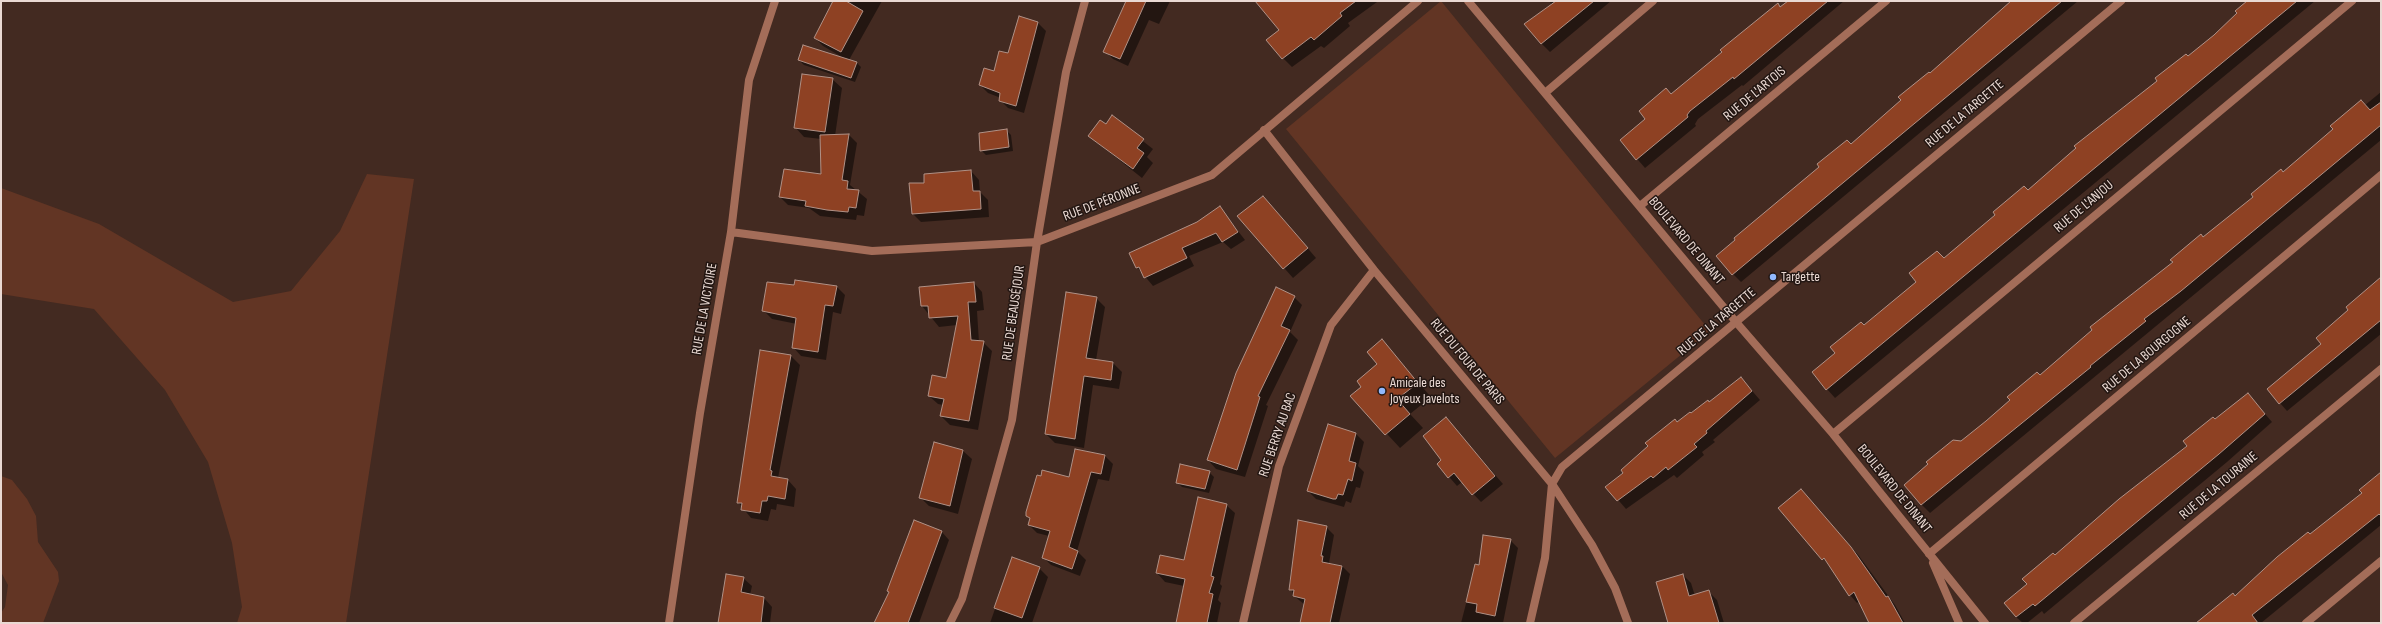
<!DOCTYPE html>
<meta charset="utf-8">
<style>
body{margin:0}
#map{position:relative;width:2382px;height:624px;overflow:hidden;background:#432a21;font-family:"Sofia Sans Condensed",sans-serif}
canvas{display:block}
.frame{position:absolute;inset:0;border:2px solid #ead9d3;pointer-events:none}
</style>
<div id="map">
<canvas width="2382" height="624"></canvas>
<div class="frame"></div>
</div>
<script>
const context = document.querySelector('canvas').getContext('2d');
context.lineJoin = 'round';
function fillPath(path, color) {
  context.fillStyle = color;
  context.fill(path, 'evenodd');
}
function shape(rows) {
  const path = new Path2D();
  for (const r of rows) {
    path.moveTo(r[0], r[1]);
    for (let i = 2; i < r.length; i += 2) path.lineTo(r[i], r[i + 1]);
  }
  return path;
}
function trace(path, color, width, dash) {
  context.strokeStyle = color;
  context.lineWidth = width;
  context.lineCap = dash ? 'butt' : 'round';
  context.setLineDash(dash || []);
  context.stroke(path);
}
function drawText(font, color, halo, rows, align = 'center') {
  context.font = font + ' "Sofia Sans Condensed",sans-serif';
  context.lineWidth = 3;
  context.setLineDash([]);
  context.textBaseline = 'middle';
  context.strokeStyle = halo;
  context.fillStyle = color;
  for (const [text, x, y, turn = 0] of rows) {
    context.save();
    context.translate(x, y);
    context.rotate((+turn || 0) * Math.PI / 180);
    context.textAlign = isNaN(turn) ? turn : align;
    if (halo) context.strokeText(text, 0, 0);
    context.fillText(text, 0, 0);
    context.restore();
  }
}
fillPath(shape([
 [1441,1,1710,331,1555,458,1286,129],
 [367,174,414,179,346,623,237,623,242,607,232,543,208,462,165,390,94,309,1,294,1,188,99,224,233,302,291,291,340,231],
 [1,476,12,480,27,499,36,516,38,542,58,572,59,581,43,623,1,623,1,613,5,607,8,585,1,572]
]), '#623524');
fillPath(shape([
 [834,1,882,1,849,60,856,62,861,67,855,82,804,65,799,60,847,60,823,46,815,38],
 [1126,1,1170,1,1159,24,1149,20,1128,66,1113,59,1105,51],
 [1306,1,1376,1,1377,2,1348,23,1350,26,1324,48,1321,46,1292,67,1283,58,1280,30],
 [1549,1,1611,1,1550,52,1541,43,1552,5],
 [1789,1,1844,1,1743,86,1742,85,1698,119,1695,124,1696,126,1645,168,1621,140,1646,119,1666,89,1672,95],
 [2014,1,2078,1,1741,282,1733,274,1851,145],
 [2249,1,2315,1,1835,398,1827,389,1813,372,1864,327,2215,36],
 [1038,23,1046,31,1024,113,1008,108,1000,100,1001,98,988,93,980,85,995,72],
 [832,79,842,88,835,136,849,135,857,143,850,185,867,199,864,216,857,215,856,220,820,216,809,208,788,205,780,197,822,175,821,139,804,137,795,127],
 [2381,92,2381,140,1930,513,1922,505,1906,485,1962,442,2203,238],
 [1112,117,1153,149,1147,157,1153,163,1142,178,1089,136,1106,125],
 [1007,131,1011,135,1013,151,986,155,981,150],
 [971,171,979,180,980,192,988,200,989,217,921,222,913,214,925,185],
 [1272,206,1316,258,1293,278,1239,217],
 [1220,208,1245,240,1231,249,1223,242,1189,256,1194,266,1153,286,1137,267],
 [974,283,982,292,984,310,977,311,979,342,983,342,992,351,978,430,950,425,941,416,943,405,938,404,929,396,947,379,957,325,939,327,922,306],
 [2381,284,2381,334,2287,411,2280,403,2323,344],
 [795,286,837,287,845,295,841,314,833,312,826,360,801,356,793,347,797,324,772,319,764,311],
 [1294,297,1302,305,1290,332,1298,340,1266,405,1268,406,1245,477,1216,469,1208,460],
 [1096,298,1105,307,1096,360,1113,363,1122,372,1119,389,1093,385,1084,448,1055,443,1046,434],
 [1382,341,1431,397,1410,414,1423,428,1400,448,1352,396,1363,387,1379,364],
 [760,351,791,356,800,365,778,478,788,480,796,489,794,507,777,504,776,510,771,509,768,521,751,518,738,502],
 [1741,378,1760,400,1713,440,1715,442,1702,452,1704,455,1677,478,1674,475,1626,509,1607,487,1678,423,1709,403],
 [2248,394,2272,422,2227,462,2044,614,2042,611,2027,623,2023,623,2016,617,2028,584,2055,556],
 [1446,418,1503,484,1481,502,1462,482,1457,486,1438,464,1443,460],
 [1356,434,1364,442,1358,466,1364,472,1360,488,1356,487,1351,503,1346,501,1344,507,1316,499,1308,491],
 [935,443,963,451,972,459,958,514,929,506,920,497],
 [1105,456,1113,464,1109,481,1098,479,1077,551,1086,560,1080,576,1051,565,1043,557,1049,536,1037,533,1029,525,1030,519,1027,516,1070,478],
 [1209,472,1214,477,1209,493,1182,487,1177,482],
 [2381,473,2381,525,2261,623,2197,623,2236,597,2364,493],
 [1801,490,1859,556,1895,605,1905,623,1871,623,1860,601,1857,603,1850,595,1831,567,1779,508],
 [1226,505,1235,513,1220,584,1222,586,1218,600,1221,603,1217,623,1176,623,1184,586,1165,582,1157,573,1185,561],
 [1299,521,1326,527,1334,535,1329,563,1342,566,1350,574,1339,623,1301,623,1305,605,1294,596,1289,584],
 [941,531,949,540,919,623,875,623,889,593,888,591],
 [1510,540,1518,548,1503,623,1461,623,1476,565,1480,566],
 [1013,558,1039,568,1048,577,1032,623,990,623],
 [1683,575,1691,583,1695,596,1708,591,1717,600,1724,623,1670,623],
 [743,578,752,586,750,595,764,598,772,607,770,623,719,623]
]), '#0007');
const building = shape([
 [833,1,846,1,863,11,841,52,814,38,833,1],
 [1126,1,1146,1,1120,59,1103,52,1126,1],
 [1255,1,1356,1,1340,13,1342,16,1314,40,1311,37,1282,59,1266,40,1279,30,1255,1],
 [1556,1,1594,1,1541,44,1524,24,1556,1],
 [1788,1,1828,1,1734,79,1733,77,1690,111,1687,115,1688,117,1636,160,1620,140,1645,119,1639,111,1666,88,1671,94,1722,52,1720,50,1778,3,1780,7,1788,1],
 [2011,1,2062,1,1732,275,1716,256,1735,240,1734,238,1819,167,1817,164,1847,140,1851,144,1901,100,1898,97,1929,72,1930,73,2011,1],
 [2247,1,2297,1,1826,390,1812,372,1835,353,1830,347,1861,322,1864,325,1916,282,1909,273,1937,251,1944,258,1995,215,1993,212,2024,186,2028,190,2076,148,2074,146,2157,81,2155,78,2186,54,2188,56,2214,35,2237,13,2235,11,2247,1],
 [1019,16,1038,22,1016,106,999,101,1000,93,979,85,984,68,994,71,999,51,1008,53,1019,16],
 [803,45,857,62,851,78,798,60,803,45],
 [802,74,833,78,825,132,794,128,802,74],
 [2361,100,2370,110,2381,102,2381,125,2181,291,2144,319,2146,321,2090,366,2091,367,1921,505,1904,485,1928,464,1926,462,1953,440,1961,441,1986,421,2010,400,2007,397,2037,372,2040,375,2092,330,2090,327,2173,262,2170,260,2201,234,2203,237,2253,197,2251,194,2281,169,2283,172,2311,148,2333,129,2330,126,2361,100],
 [1112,115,1144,139,1137,148,1144,153,1133,169,1088,136,1100,120,1106,124,1112,115],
 [1007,129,1009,147,980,151,979,133,1007,129],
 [849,134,842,180,848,181,847,189,859,190,856,208,849,207,848,212,827,210,805,206,806,201,779,197,784,169,821,174,820,135,849,134],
 [971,170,973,191,980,191,981,209,912,214,909,183,924,183,924,174,971,170],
 [1263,196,1308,248,1283,269,1237,216,1263,196],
 [1220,206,1238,232,1222,242,1216,233,1182,248,1187,258,1144,278,1139,267,1136,268,1129,253,1197,222,1220,206],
 [2381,277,2381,320,2279,404,2267,389,2321,344,2316,338,2348,310,2346,307,2381,277],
 [795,280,837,286,833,306,825,305,818,352,792,348,796,318,762,311,767,282,794,285,795,280],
 [974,282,976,302,968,302,971,340,984,341,969,421,940,416,944,399,928,396,932,375,946,378,958,316,929,318,928,306,921,306,919,287,974,282],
 [1276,287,1295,296,1281,326,1290,330,1258,396,1260,397,1237,470,1207,460,1236,373,1276,287],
 [1066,292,1097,297,1086,358,1113,362,1111,380,1084,376,1075,439,1045,434,1066,292],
 [1382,339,1418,383,1397,399,1410,414,1385,435,1350,396,1361,387,1357,381,1377,364,1367,352,1382,339],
 [760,350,791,355,770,470,772,471,771,476,788,479,785,499,768,496,767,501,762,501,760,513,741,510,742,503,737,503,760,350],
 [1741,377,1752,391,1706,431,1707,433,1694,444,1697,447,1668,470,1666,467,1653,478,1651,476,1617,501,1605,487,1623,473,1621,470,1648,446,1645,443,1675,419,1677,422,1690,412,1691,413,1708,400,1709,402,1741,377],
 [2248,393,2265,414,2219,454,2035,606,2033,604,2016,617,2004,603,2027,584,2022,579,2053,553,2055,555,2119,499,2187,446,2183,441,2213,417,2215,419,2248,393],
 [1446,417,1495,476,1472,495,1454,473,1448,478,1437,464,1441,460,1423,436,1446,417],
 [1328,424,1356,433,1349,461,1356,463,1352,481,1348,479,1343,495,1338,494,1336,499,1333,499,1307,491,1328,424],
 [934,442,963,450,950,506,919,498,934,442],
 [1075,449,1105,455,1101,474,1091,472,1069,547,1078,551,1072,569,1042,558,1050,531,1028,525,1030,518,1026,516,1026,512,1037,475,1041,476,1042,470,1069,477,1075,449],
 [1180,464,1210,471,1205,489,1176,483,1180,464],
 [2381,472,2381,516,2379,514,2252,615,2258,623,2196,623,2233,593,2235,596,2277,557,2308,532,2310,534,2362,493,2359,490,2381,472],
 [1801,489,1851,547,1886,597,1888,596,1903,623,1869,623,1854,592,1849,596,1824,558,1822,560,1778,508,1801,489],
 [1198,497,1227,504,1211,576,1214,577,1209,593,1213,594,1207,623,1176,623,1185,579,1156,573,1160,555,1184,560,1198,497],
 [914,520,942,531,923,583,908,623,874,623,889,592,887,591,914,520],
 [1298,520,1327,526,1321,556,1323,556,1322,562,1342,566,1330,623,1300,623,1305,599,1293,596,1294,590,1289,590,1298,520],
 [1483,535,1511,539,1495,616,1476,612,1477,604,1466,602,1475,564,1479,565,1483,535],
 [1012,557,1040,567,1022,618,994,608,1012,557],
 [726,574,744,577,741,592,764,597,761,623,718,623,726,574],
 [1683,574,1689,596,1709,590,1719,623,1668,623,1656,582,1683,574]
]);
fillPath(building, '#8e4123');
trace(building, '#b09186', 1);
trace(shape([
 [1468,1,1736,322,1833,434,1985,623],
 [1545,93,1653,1],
 [1264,130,1374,270,1552,484,1592,545,1615,588,1628,623],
 [1640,206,1886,1],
 [731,232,872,251,1037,242,1212,175,1418,1],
 [1833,434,2352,1],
 [1929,554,2381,175],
 [1933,563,1959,623],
 [669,623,700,413,731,232,749,80,775,1],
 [950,623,962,599,1012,420,1037,242,1066,72,1085,1],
 [1243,623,1279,466,1331,325,1374,270],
 [1530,623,1545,558,1552,484,1562,467,2121,1],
 [2074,623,2381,369],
 [2306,623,2381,561]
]), '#a46d59', 8);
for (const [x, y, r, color] of [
 [1773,277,4,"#91b8fd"],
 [1382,391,4,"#91b8fd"]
]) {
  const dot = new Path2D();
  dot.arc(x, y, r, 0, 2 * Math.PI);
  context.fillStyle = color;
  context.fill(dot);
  trace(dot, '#221612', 1.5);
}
drawText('14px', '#ead9d3', '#221612', [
 ["RUE DE L'ARTOIS",1755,94,-40],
 ["RUE DE LA TARGETTE",1965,114,-40],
 ["RUE DE PÉRONNE",1102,203,-21],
 ["RUE DE L'ANJOU",2084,207,-40],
 ["BOULEVARD DE DINANT",1686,241,50],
 ["RUE DE LA VICTOIRE",705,309,-80],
 ["RUE DE BEAUSÉJOUR",1014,313,-82],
 ["RUE DE LA TARGETTE",1717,322,-40],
 ["RUE DE LA BOURGOGNE",2147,355,-40],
 ["RUE DU FOUR DE PARIS",1467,362,50],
 ["RUE BERRY AU BAC",1278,435,-71],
 ["RUE DE LA TOURAINE",2219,486,-40],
 ["BOULEVARD DE DINANT",1894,489,51]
]);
drawText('14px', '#ead9d3', '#221612', [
 ["Targette",1781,277],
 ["Amicale des",1390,383],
 ["Joyeux Javelots",1390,399]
], 'left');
</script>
